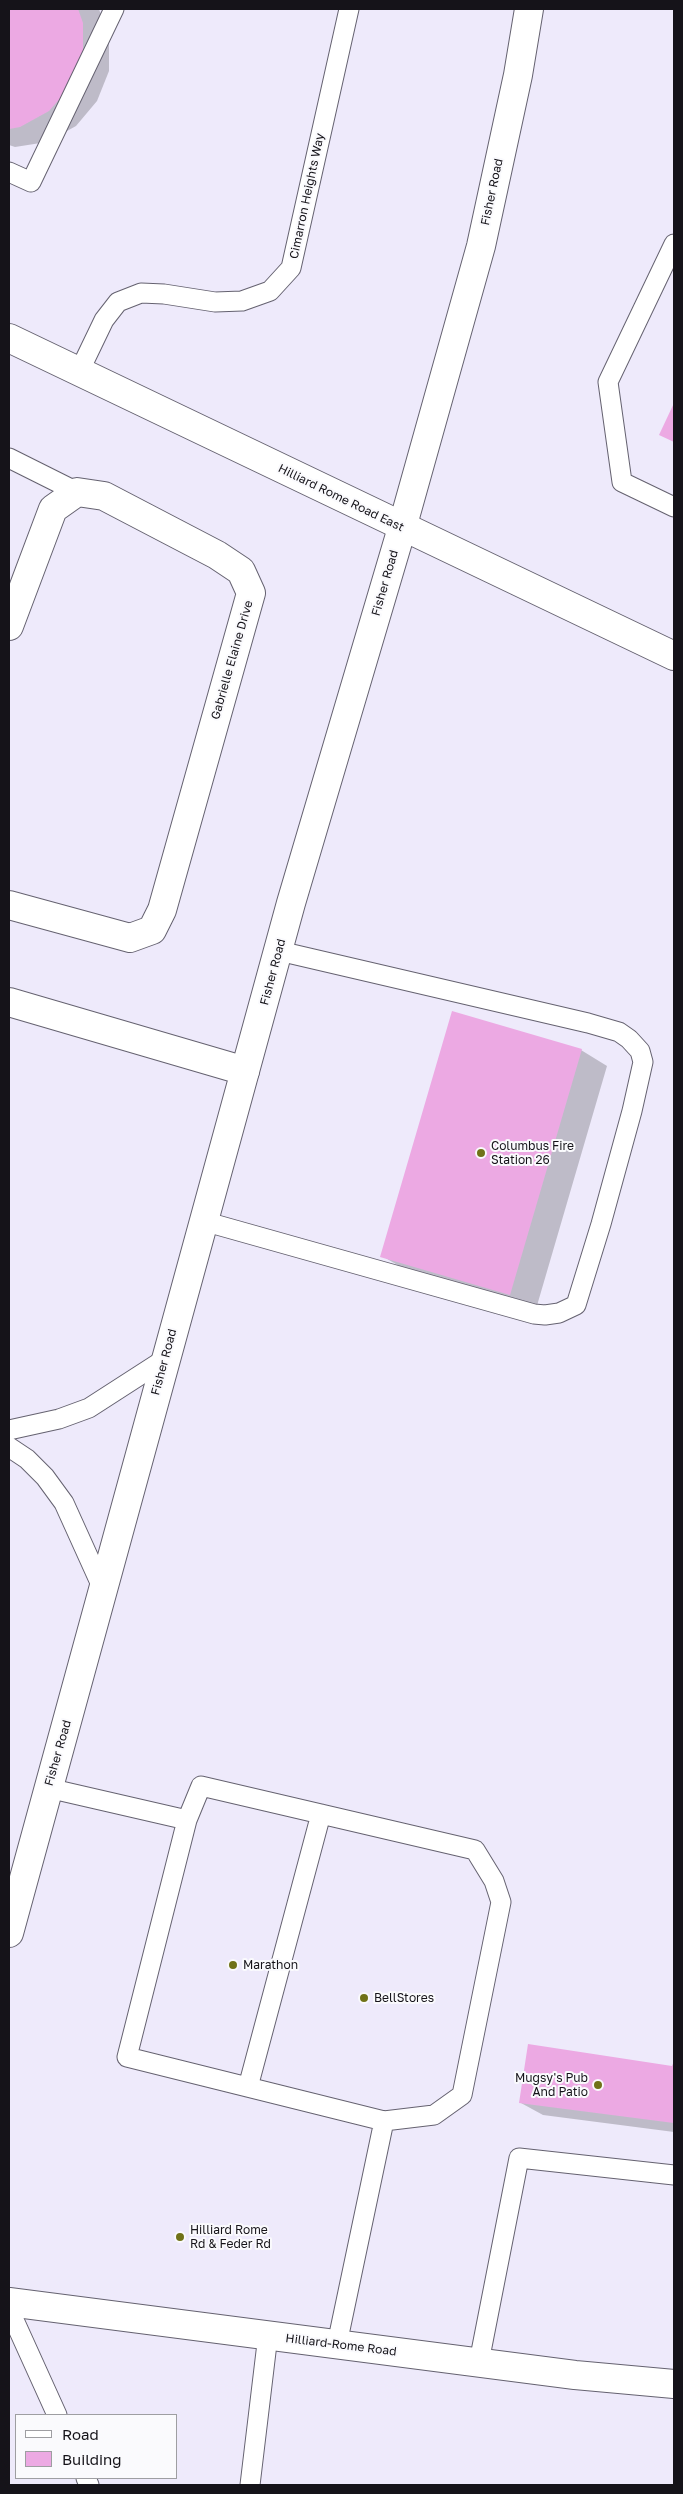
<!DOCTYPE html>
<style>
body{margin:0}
#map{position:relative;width:683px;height:2494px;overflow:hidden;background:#eeeafb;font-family:"Golos Text",sans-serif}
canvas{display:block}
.frame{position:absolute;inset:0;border:10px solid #151319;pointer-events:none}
.legend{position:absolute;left:15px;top:2414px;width:162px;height:65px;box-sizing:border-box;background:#fafafd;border:1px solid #9e9ea2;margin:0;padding:6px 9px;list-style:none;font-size:15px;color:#151319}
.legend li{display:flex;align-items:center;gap:10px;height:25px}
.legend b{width:25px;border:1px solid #9e9ea2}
</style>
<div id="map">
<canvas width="683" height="2494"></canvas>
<div class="frame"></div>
<ul class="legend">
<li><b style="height:6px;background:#fff"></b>Road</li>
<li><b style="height:14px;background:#eca9e3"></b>Building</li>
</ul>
</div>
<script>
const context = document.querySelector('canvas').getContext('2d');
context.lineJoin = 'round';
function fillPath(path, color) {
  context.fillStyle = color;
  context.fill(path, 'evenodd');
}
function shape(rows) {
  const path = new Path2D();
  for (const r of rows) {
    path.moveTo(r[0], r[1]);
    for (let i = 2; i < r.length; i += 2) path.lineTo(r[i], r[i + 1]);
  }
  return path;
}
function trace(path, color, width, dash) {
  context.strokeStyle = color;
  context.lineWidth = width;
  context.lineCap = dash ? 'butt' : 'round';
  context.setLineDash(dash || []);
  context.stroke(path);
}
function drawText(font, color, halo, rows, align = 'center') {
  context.font = font + ' "Golos Text",sans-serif';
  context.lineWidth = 4;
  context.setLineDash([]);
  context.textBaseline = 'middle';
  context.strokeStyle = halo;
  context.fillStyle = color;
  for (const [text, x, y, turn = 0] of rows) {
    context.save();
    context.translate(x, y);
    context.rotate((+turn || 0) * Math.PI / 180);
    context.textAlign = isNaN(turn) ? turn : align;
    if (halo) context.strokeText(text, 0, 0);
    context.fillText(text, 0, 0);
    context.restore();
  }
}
fillPath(shape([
 [9,9,99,9,109,39,109,71,97,101,76,126,47,142,15,147,9,145],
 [581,1050,607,1066,536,1309,408,1271,382,1256],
 [674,2060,674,2132,543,2115,521,2103,674,2067]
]), '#0003');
fillPath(shape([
 [9,9,78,9,83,23,83,55,71,86,49,111,20,127,9,129],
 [674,403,674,442,659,435],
 [452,1011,582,1049,510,1295,380,1257],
 [528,2044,672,2066,674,2061,674,2123,519,2103]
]), '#eca9e3');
const lane = shape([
 [9,172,31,182,114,9],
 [674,244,608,382,622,482,674,507],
 [79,372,104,320,118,302,141,293,164,294,215,302,242,301,270,291,291,268,349,9],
 [9,458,77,492],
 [203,1221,534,1314,545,1315,559,1313,576,1305,601,1224,632,1111,643,1062,640,1051,629,1039,619,1032,588,1023,279,951],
 [9,1430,59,1419,89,1408,165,1359],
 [9,1447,27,1459,45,1477,64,1503,102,1587],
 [48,1788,187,1820,127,2057,384,2121,337,2344],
 [187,1820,201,1786,475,1850,494,1881,501,1902,462,2095,434,2115,384,2121],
 [248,2087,321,1814],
 [9,2309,57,2415],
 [479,2362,519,2158,674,2175],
 [86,2478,89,2485],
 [250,2485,268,2335]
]);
const street = shape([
 [9,338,674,656],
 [9,626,53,509,77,492,104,496,217,555,241,571,251,593,162,910,152,930,130,938,9,905],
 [9,1002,245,1071]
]);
const secondary = shape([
 [9,1933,291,903,402,528,481,246,518,75,529,9],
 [9,2302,575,2375,674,2384]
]);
trace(lane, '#656270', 21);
trace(street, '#656270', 30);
trace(secondary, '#656270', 30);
trace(lane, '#fff', 19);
trace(street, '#fff', 28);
trace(secondary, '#fff', 28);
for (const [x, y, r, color] of [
 [481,1153,5,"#707218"],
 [233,1965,5,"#707218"],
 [364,1998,5,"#707218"],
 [598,2085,5,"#707218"],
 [180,2237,5,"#707218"]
]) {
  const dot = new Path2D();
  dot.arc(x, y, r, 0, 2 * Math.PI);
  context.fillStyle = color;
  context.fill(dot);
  trace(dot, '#fafafd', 2);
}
drawText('12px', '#151319', '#fafafd', [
 ["Fisher Road",492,192,-78],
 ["Cimarron Heights Way",307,196,-78],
 ["Hilliard Rome Road East",341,498,26],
 ["Fisher Road",385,583,-74],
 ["Gabrielle Elaine Drive",232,660,-74],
 ["Fisher Road",273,972,-75],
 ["Fisher Road",164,1362,-75],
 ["Fisher Road",58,1753,-74],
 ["Hilliard-Rome Road",341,2345,7]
]);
drawText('12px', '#151319', '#fafafd', [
 ["Columbus Fire",491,1146],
 ["Station 26",491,1160],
 ["Marathon",243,1965],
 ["BellStores",374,1998],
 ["Mugsy's Pub",588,2078,"right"],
 ["And Patio",588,2092,"right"],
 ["Hilliard Rome",190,2230],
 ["Rd & Feder Rd",190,2244]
], 'left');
</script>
